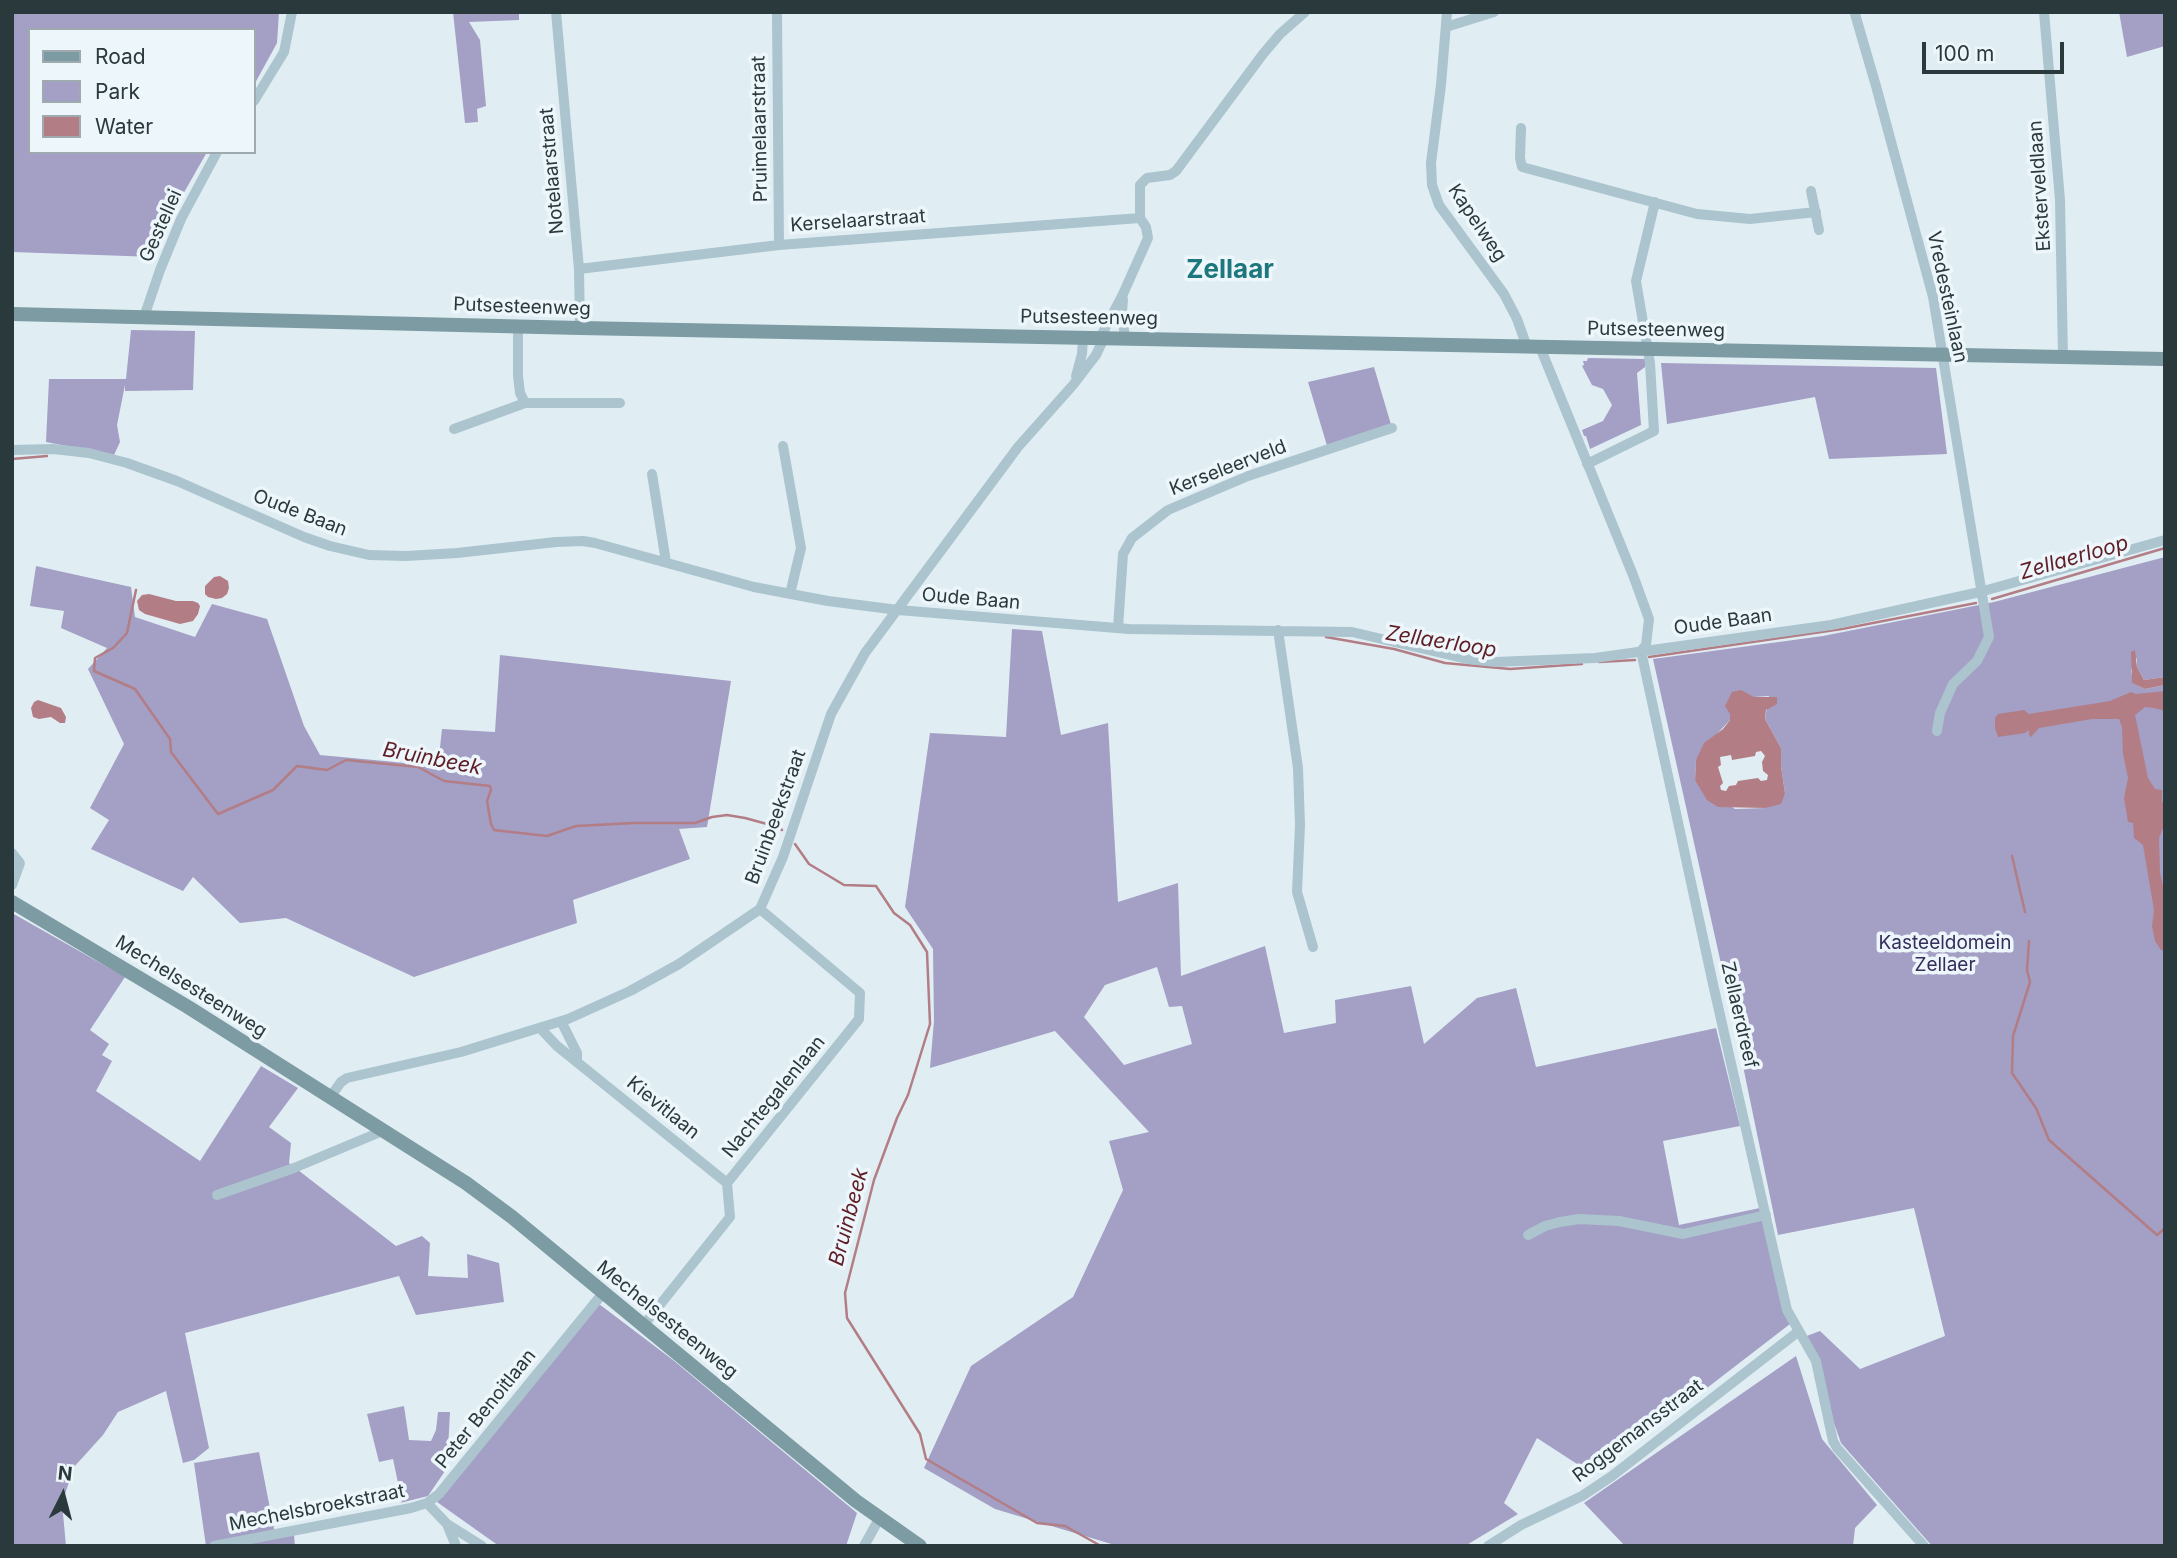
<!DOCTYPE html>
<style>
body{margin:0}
#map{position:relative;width:2177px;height:1558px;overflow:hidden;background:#e0eef4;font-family:Inter,sans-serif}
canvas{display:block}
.frame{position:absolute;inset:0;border:14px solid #2a393b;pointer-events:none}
.legend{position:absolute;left:28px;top:28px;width:228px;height:126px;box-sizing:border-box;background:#edf6fb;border:2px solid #9faaae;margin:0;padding:9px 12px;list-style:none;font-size:21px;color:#2a393b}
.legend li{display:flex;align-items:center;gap:14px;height:35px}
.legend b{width:35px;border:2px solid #9faaae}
.north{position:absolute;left:28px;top:1460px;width:70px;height:70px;-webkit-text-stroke:5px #edf6fb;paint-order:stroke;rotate:6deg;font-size:19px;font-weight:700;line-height:28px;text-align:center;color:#2a393b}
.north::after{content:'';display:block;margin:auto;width:24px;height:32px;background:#2a393b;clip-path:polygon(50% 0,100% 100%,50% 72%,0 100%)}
.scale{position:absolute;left:1922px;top:42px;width:142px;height:32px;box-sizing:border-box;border:4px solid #2a393b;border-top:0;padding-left:9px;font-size:21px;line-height:24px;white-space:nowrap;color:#2a393b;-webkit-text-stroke:5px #edf6fb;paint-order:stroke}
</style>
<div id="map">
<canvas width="2177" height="1558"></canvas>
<div class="frame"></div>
<ul class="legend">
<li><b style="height:9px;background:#7c9ba2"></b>Road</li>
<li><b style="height:19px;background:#a49fc5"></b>Park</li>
<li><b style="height:19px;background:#b37d85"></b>Water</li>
</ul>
<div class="north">N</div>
<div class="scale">100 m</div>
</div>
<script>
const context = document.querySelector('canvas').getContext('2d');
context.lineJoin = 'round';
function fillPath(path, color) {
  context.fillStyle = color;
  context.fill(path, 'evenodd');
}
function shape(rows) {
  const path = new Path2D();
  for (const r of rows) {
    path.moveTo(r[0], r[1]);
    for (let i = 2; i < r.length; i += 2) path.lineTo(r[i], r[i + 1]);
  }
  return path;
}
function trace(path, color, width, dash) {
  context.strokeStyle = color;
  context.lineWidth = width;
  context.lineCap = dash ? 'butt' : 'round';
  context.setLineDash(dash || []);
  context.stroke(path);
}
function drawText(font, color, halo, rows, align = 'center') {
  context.font = font + ' Inter,sans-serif';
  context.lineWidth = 7;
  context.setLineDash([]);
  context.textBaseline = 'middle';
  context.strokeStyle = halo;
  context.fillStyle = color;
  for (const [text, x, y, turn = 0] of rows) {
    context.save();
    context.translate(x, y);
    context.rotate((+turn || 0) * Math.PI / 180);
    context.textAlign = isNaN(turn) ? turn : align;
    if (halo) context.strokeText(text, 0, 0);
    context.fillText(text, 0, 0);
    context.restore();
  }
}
fillPath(shape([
 [12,12,279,12,277,43,254,85,254,30,30,30,30,152,207,152,182,196,155,257,12,252],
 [453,12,519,12,519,20,469,22,480,40,486,106,477,109,478,122,465,123],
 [2119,12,2165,12,2165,46,2127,57],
 [131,330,195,331,193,390,125,391,125,385,117,425,120,442,114,455,46,442,49,379,126,379],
 [1588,358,1645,359,1645,367,1637,373,1641,425,1590,449,1586,436,1584,436,1582,430,1603,421,1612,405,1603,389,1592,385,1582,366,1584,365,1583,361,1587,361],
 [1661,363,1936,368,1947,454,1829,459,1815,397,1667,424],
 [1374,367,1392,428,1328,449,1308,382],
 [2165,557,2165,677,2144,680,2137,667,2137,658,2131,670,2133,683,2145,689,2165,685,2165,1546,1932,1546,1841,1443,1804,1337,1820,1331,1860,1369,1945,1336,1914,1208,1778,1235,1732,1013,1653,659,1823,636,1994,602],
 [1769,696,1765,719,1781,748,1781,766,1785,793,1765,808,1735,809,1695,780,1696,760,1715,736,1730,720,1730,714,1754,697],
 [36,566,131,587,135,617,195,637,212,604,267,619,304,726,320,755,438,766,442,729,495,732,500,655,731,681,707,827,679,829,690,859,573,900,577,923,414,977,286,918,240,923,193,877,183,891,91,849,109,820,90,808,124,744,88,669,107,648,61,628,64,611,30,606],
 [1012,629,1042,631,1061,735,1108,723,1118,902,1178,883,1181,976,1265,946,1284,1033,1336,1023,1335,1000,1411,986,1424,1044,1477,998,1516,988,1536,1067,1716,1028,1740,1126,1663,1141,1679,1225,1760,1208,1790,1324,1594,1475,1537,1438,1504,1503,1518,1514,1465,1546,1118,1546,995,1509,924,1468,971,1366,1073,1297,1123,1190,1109,1141,1149,1132,1055,1031,930,1068,934,1021,933,949,905,907,930,733,1006,737],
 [1157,967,1169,1007,1182,1006,1192,1044,1124,1065,1084,1017,1105,985],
 [12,913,125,977,90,1030,109,1044,102,1055,112,1061,96,1091,200,1161,261,1066,298,1088,269,1127,291,1143,289,1163,396,1246,422,1236,430,1243,428,1276,468,1278,467,1254,499,1263,504,1302,416,1315,399,1276,185,1333,209,1448,194,1460,183,1463,166,1391,118,1412,103,1435,74,1467,62,1503,66,1546,12,1546],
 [599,1304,673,1360,857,1513,846,1546,499,1546,437,1502],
 [1796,1356,1822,1439,1877,1505,1855,1528,1853,1546,1625,1546,1584,1503],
 [404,1406,409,1440,431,1441,436,1430,438,1412,450,1412,447,1468,428,1496,400,1503,402,1502,393,1459,379,1462,367,1414],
 [259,1452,274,1529,279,1536,294,1535,295,1546,206,1546,194,1463]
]), '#a49fc5');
fillPath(shape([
 [220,576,228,581,229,588,227,594,222,598,216,599,208,597,205,594,205,586,214,577],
 [149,594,176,601,193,601,198,603,200,606,198,614,193,621,180,624,145,614,139,610,137,601,142,595],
 [2135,650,2137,667,2144,680,2165,677,2165,685,2145,689,2132,683,2131,652],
 [1741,690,1754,697,1777,697,1777,704,1766,710,1765,719,1781,748,1781,766,1785,793,1781,804,1765,808,1718,807,1707,800,1695,780,1696,760,1704,743,1723,729,1730,720,1730,714,1725,706,1732,692],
 [1761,751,1765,756,1762,762,1763,771,1768,775,1767,780,1761,781,1758,778,1738,781,1736,785,1729,786,1726,791,1721,790,1720,786,1723,783,1718,767,1721,765,1720,757,1731,755,1732,760,1755,756,1756,752],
 [2165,691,2165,711,2154,708,2145,707,2135,715,2148,778,2155,789,2162,790,2162,802,2165,802,2165,823,2159,838,2160,872,2165,895,2165,950,2161,950,2155,941,2152,926,2154,910,2143,845,2134,838,2133,823,2128,822,2124,798,2128,778,2123,754,2122,727,2119,719,2092,719,2039,728,2031,737,2029,735,2029,730,2025,733,1998,737,1995,728,1995,718,1998,714,2024,710,2029,714,2110,701,2131,692,2136,694],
 [38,700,61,708,66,717,65,723,60,723,51,717,39,719,33,717,31,708,34,702]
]), '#b37d85');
trace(shape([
 [12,459,47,456],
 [136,590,127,633,113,648,95,658,94,671,135,689,170,739,171,752,218,814,273,790,297,766,327,770,346,760,418,767,444,781,490,786,491,790,487,801,491,824,494,830,547,836,576,826,634,823,695,823,712,817,727,815,745,818,778,827,782,830],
 [1992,599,2165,548],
 [1326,637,1394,649,1445,663,1510,669,1582,664],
 [1649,657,1842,629,1976,603],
 [1599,662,1635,660],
 [795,844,809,864,844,885,876,886,894,913,910,925,927,952,930,1024,908,1095,897,1118,874,1180,845,1293,847,1318,920,1434,926,1459,1037,1523,1065,1526,1101,1546],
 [2012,856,2025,912],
 [2029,941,2027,970,2030,982,2013,1036,2012,1073,2036,1108,2049,1140,2157,1235,2165,1228]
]), '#b37d85', 2.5);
trace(shape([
 [556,12,579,269,580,328],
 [777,12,779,245],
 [1447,12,1441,85,1431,163,1432,185,1439,205,1504,294,1517,319,1527,347],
 [2044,12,2060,200,2063,357],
 [1855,14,1876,86,1933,297,1989,637,1977,661,1953,684,1940,713,1937,731],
 [1446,27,1494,12],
 [254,101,284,52,292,12],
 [1521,128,1520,158,1522,167,1697,214,1750,219,1816,212],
 [1811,191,1819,230],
 [579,269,779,245,1140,218],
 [1123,299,1122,313,1125,338],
 [144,317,160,270,181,219,217,152],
 [518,326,518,376,520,393,525,403],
 [1100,338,1123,294,1148,238,1146,227,1140,218,1140,185,1147,178,1170,175,1176,171,1263,54,1280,34,1305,12],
 [1540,347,1633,575,1649,619,1646,645,1641,651,1713,984,1787,1310,1816,1361,1833,1441,1837,1448,1924,1546],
 [1076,376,1082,354,1083,338],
 [454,429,525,403,620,403],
 [783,446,801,548,790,594],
 [12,450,53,449,89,453,127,463,177,481,304,537,330,546,369,555,406,556,457,553,556,542,583,541,595,543,754,587,828,601,898,610,1129,629,1352,632,1467,659,1495,662,1595,658,1831,625,1980,592,2165,540],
 [1587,464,1654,431,1650,363,1636,281,1655,202],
 [652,474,666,562],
 [1118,628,1123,554,1132,538,1168,510,1248,476,1392,428],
 [1278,630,1298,768,1300,825,1297,892,1313,947],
 [12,853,20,863,12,885],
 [561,1021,577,1053,577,1061],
 [541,1029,557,1046,727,1183],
 [331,1096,341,1082,347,1078,461,1052,568,1019,630,991,679,964,760,909,783,857,831,714,865,653,1018,447,1073,385,1096,355,1104,338],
 [217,1195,294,1168,385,1130],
 [1528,1235,1545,1226,1560,1222,1579,1219,1619,1221,1683,1234,1766,1215],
 [643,1326,730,1217,727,1183,859,1019,860,993,760,909],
 [427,1503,447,1524,456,1546],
 [447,1524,482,1546],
 [214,1546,411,1508,427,1503,439,1494,603,1293],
 [864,1546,879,1519],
 [1488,1546,1521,1525,1582,1496,1612,1476,1799,1331]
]), '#abc4ce', 10);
trace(shape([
 [12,314,580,328,2165,359],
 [12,902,188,1007,466,1183,512,1217,856,1501,920,1546]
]), '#7c9ba2', 14);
drawText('19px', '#2a393b', '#edf6fb', [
 ["Pruimelaarstraat",760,129,-91],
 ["Notelaarstraat",552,171,-95],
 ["Eksterveldlaan",2040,186,-94],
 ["Kerselaarstraat",858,221,-4],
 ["Kapelweg",1477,223,56],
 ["Gestellei",161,226,-66],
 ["Vredesteinlaan",1947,297,78],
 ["Putsesteenweg",522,307,2],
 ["Putsesteenweg",1089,318,1],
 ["Putsesteenweg",1656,330,1],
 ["Kerseleerveld",1228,468,-21],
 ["Oude Baan",300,513,21],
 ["Oude Baan",971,599,5],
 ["Oude Baan",1723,622,-8],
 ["Bruinbeekstraat",776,817,-70],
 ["Mechelsesteenweg",191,987,32],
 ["Zellaerdreef",1739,1015,77],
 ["Nachtegalenlaan",774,1097,-51],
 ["Kievitlaan",663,1108,39],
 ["Mechelsesteenweg",667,1320,39],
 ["Peter Benoitlaan",486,1409,-51],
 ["Roggemansstraat",1638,1431,-37],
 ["Mechelsbroekstraat",317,1508,-11]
]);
drawText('19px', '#352d5b', '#edf6fb', [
 ["Kasteeldomein",1945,943],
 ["Zellaer",1945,965]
]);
drawText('italic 21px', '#5f1d25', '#edf6fb', [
 ["Zellaerloop",2074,558,-16],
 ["Zellaerloop",1441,642,9],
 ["Bruinbeek",432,759,11],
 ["Bruinbeek",849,1217,-75]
]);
drawText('bold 26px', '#1d777c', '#edf6fb', [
 ["Zellaar",1230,270]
]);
</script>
